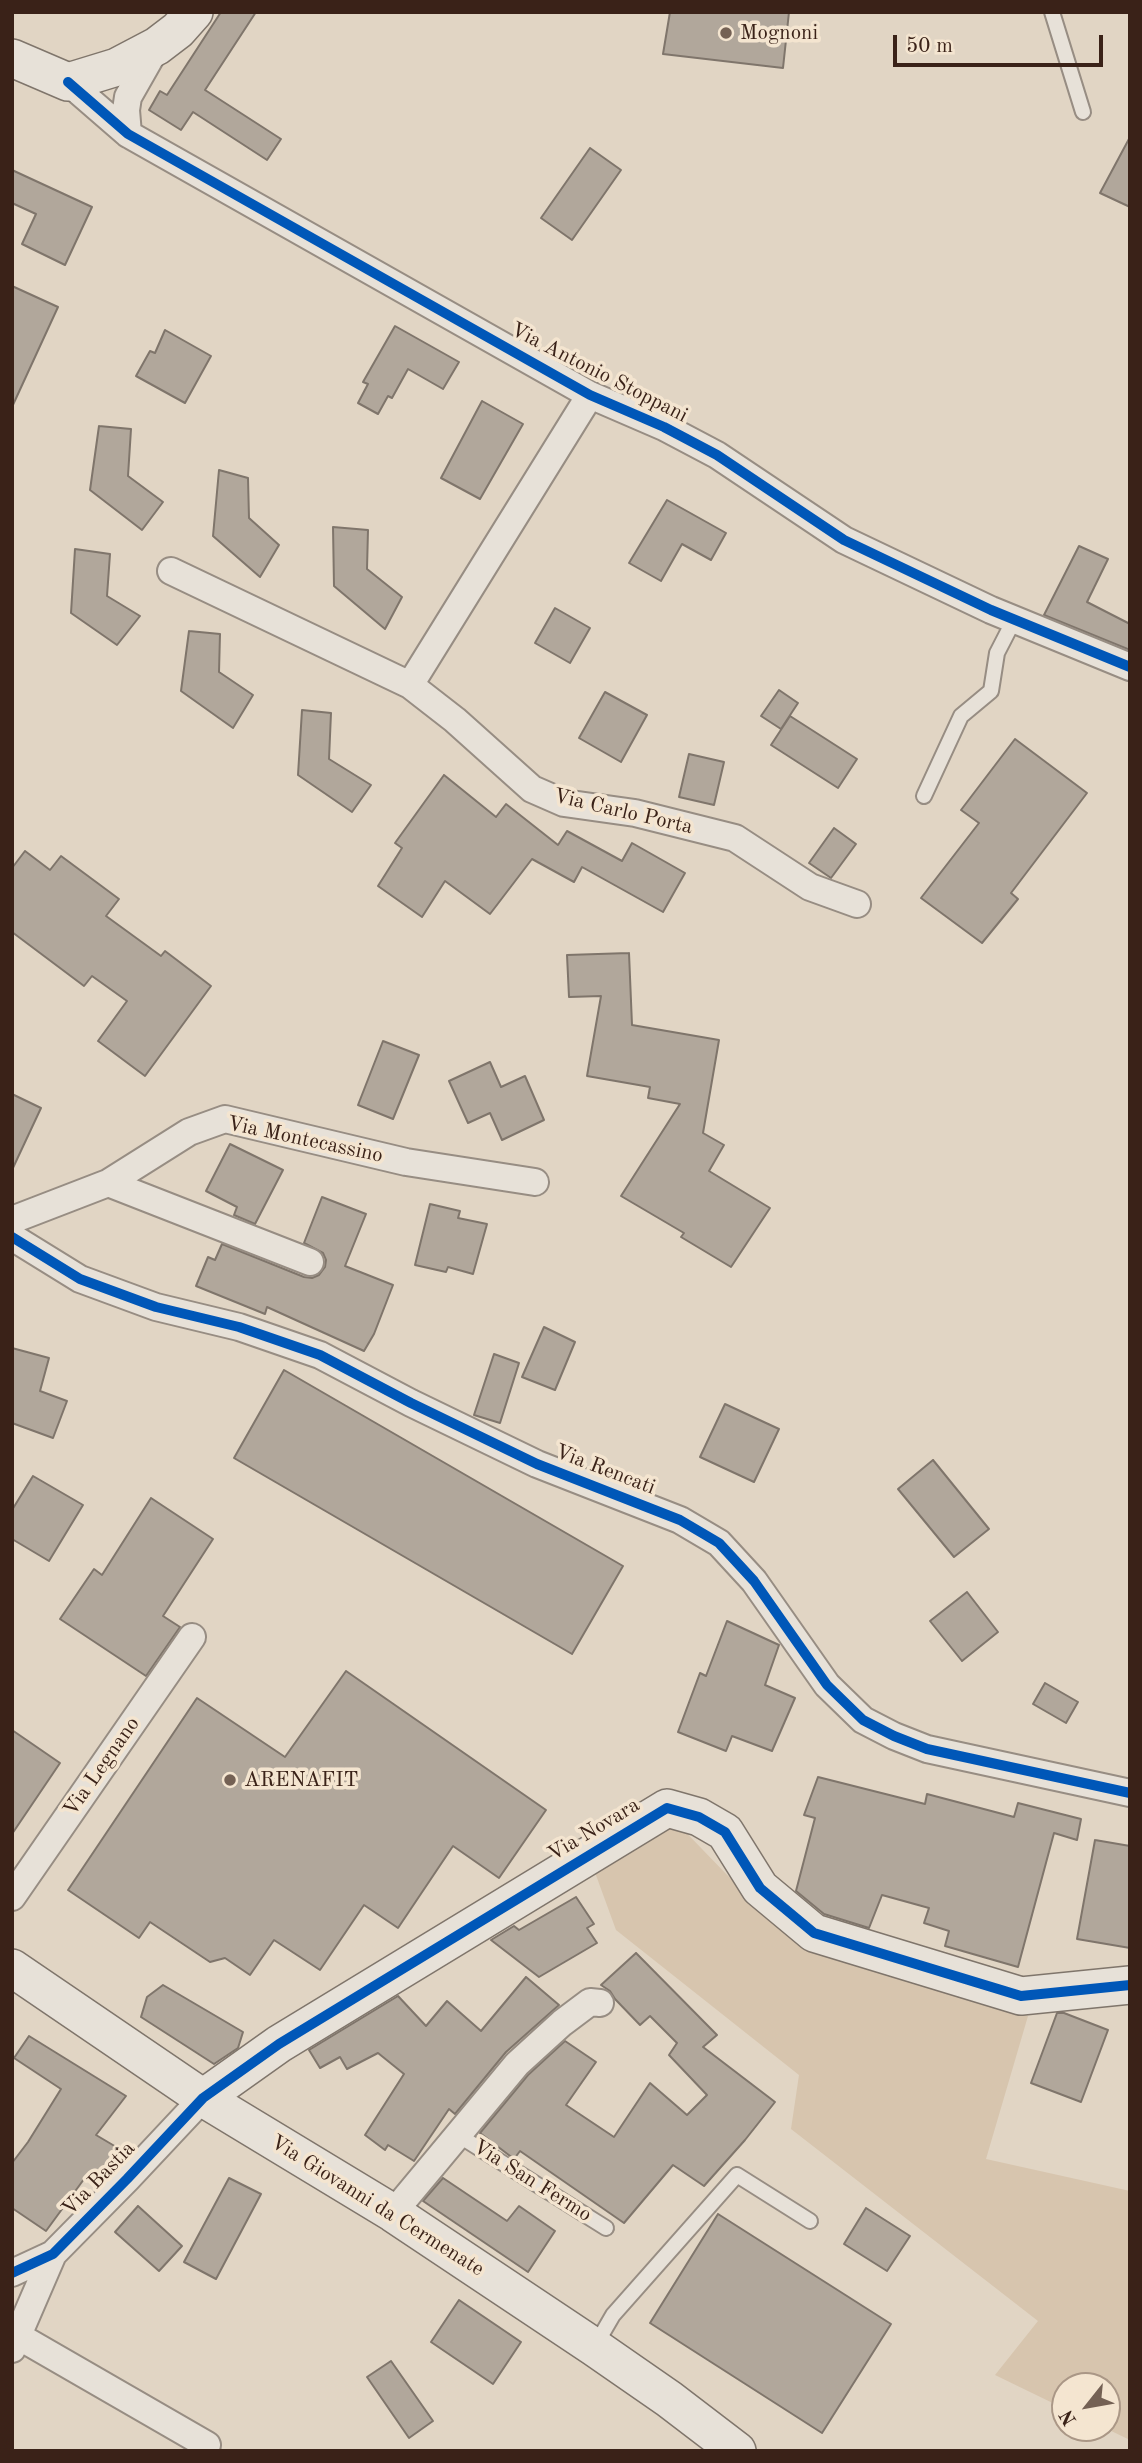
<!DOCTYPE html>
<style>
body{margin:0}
#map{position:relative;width:1142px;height:2463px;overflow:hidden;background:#e1d5c4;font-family:"Old Standard TT",serif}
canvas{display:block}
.frame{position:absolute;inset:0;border:14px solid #3a2218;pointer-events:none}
.north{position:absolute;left:1051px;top:2372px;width:70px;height:70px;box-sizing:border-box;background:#f4e5d0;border:2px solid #aa9786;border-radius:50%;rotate:239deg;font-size:19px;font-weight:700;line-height:28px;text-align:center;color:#3a2218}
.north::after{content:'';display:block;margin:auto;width:24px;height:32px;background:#746154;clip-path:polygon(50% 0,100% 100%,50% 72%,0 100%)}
.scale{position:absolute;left:893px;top:35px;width:210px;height:32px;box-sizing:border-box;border:4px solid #3a2218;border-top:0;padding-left:9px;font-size:21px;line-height:24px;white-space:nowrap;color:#3a2218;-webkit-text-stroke:5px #f4e5d0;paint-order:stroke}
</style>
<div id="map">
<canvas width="1142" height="2463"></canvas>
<div class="frame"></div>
<div class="north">N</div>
<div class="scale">50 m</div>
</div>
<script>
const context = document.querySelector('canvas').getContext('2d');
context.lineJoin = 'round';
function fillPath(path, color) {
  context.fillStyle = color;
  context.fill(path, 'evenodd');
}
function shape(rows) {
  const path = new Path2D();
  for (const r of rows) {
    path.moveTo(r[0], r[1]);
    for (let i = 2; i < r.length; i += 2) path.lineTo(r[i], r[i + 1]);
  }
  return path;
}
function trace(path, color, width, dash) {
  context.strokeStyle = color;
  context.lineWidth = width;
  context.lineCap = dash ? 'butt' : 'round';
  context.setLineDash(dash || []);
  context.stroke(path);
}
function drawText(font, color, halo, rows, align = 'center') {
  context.font = font + ' "Old Standard TT",serif';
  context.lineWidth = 7;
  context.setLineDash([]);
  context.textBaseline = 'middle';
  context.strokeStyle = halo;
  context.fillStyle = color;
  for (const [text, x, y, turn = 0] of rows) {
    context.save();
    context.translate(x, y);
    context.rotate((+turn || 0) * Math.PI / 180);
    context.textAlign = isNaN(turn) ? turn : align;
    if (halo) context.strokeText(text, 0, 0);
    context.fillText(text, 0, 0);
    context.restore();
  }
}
fillPath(shape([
 [673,1819,760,1909,826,1948,1028,2016,986,2159,1130,2191,1130,2440,1105,2428,1107,2428,1107,2386,1065,2386,1065,2409,995,2375,1038,2321,791,2129,799,2075,616,1930,593,1867]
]), '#d7c5ae');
const building = shape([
 [221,12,256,12,205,90,281,139,267,160,193,112,181,130,149,110,160,91,167,95,221,12],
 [670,12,789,12,783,68,663,54,670,12],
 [1130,137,1130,207,1100,193,1130,137],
 [590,148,621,170,572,240,541,218,590,148],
 [12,170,92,207,65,265,22,244,36,214,12,203,12,170],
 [12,286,58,307,12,407,12,286],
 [395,326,459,362,443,389,408,369,392,398,388,396,378,414,358,403,368,384,363,382,395,326],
 [165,330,211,356,185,403,136,376,150,351,155,353,165,330],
 [482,401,523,424,480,499,441,478,482,401],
 [99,426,131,429,128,476,163,502,142,530,90,490,99,426],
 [219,470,248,478,249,518,279,545,260,577,213,536,219,470],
 [667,500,726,533,711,560,682,544,661,581,629,563,667,500],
 [333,527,368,530,367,569,402,597,385,629,334,586,333,527],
 [1079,546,1108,559,1087,602,1130,624,1130,650,1044,615,1079,546],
 [75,549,110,554,107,596,140,616,117,645,71,613,75,549],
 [555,608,590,628,570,663,535,643,555,608],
 [189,631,220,634,219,672,253,695,233,728,181,691,189,631],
 [779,690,798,703,781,729,761,716,779,690],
 [605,692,647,715,621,762,579,738,605,692],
 [302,710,331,713,329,759,371,785,352,812,298,775,302,710],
 [790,716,857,759,838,788,771,745,790,716],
 [1015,739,1087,793,1011,893,1018,899,982,943,921,898,979,823,961,810,1015,739],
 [689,754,724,762,714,805,679,797,689,754],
 [444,775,496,817,506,804,558,845,567,831,622,861,632,843,685,873,663,912,582,867,574,882,532,859,490,914,445,881,422,917,378,886,402,848,395,843,444,775],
 [834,828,856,844,831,878,809,863,834,828],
 [25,851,50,870,61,856,119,899,106,916,161,956,165,951,211,986,145,1076,98,1041,127,1001,92,976,84,986,12,932,12,868,25,851],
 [629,953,632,1025,719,1040,703,1133,724,1145,709,1171,770,1208,731,1267,681,1237,684,1233,621,1196,680,1104,648,1098,650,1087,587,1076,601,996,569,997,567,955,629,953],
 [383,1041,419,1055,393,1119,358,1105,383,1041],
 [490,1062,501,1087,525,1076,544,1120,502,1140,490,1113,468,1123,449,1081,490,1062],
 [12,1094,41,1108,12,1170,12,1094],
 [230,1144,283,1170,255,1224,234,1215,237,1207,206,1191,230,1144],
 [322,1197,366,1214,345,1266,393,1285,374,1334,364,1351,267,1307,265,1314,196,1286,208,1257,215,1260,222,1244,304,1277,312,1278,319,1275,325,1267,326,1260,323,1253,304,1243,322,1197],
 [430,1204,460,1211,458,1218,487,1224,473,1274,448,1267,446,1272,415,1265,430,1204],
 [544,1327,575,1342,555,1390,522,1377,544,1327],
 [12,1348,49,1358,40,1391,67,1401,53,1438,12,1423,12,1348],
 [494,1354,519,1363,500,1423,474,1415,494,1354],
 [284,1370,623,1566,572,1654,234,1458,284,1370],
 [725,1404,779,1429,754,1482,700,1457,725,1404],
 [933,1460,989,1529,954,1557,898,1489,933,1460],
 [33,1476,83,1505,49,1561,12,1539,12,1510,33,1476],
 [151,1498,213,1539,163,1616,180,1627,146,1676,60,1619,94,1569,102,1575,151,1498],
 [967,1592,998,1632,962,1661,930,1621,967,1592],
 [727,1621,779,1645,765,1685,795,1698,772,1751,732,1736,726,1751,678,1732,700,1673,706,1676,727,1621],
 [346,1671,546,1810,499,1878,453,1846,398,1928,364,1905,320,1970,274,1940,250,1975,225,1958,210,1962,150,1922,139,1938,68,1890,197,1698,285,1757,346,1671],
 [1045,1683,1078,1702,1066,1723,1033,1704,1045,1683],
 [12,1730,60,1763,12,1834,12,1730],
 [818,1777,925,1804,927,1794,1014,1817,1018,1803,1081,1819,1077,1840,1054,1833,1018,1967,945,1946,949,1931,924,1923,929,1908,882,1895,869,1928,824,1914,796,1891,815,1818,804,1815,818,1777],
 [1095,1840,1130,1846,1130,1948,1077,1939,1095,1840],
 [576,1897,594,1924,587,1928,597,1943,539,1977,491,1940,514,1926,519,1930,576,1897],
 [636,1953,717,2035,703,2047,775,2102,745,2140,704,2186,673,2165,624,2223,520,2151,514,2159,480,2133,528,2075,565,2041,596,2062,566,2105,614,2137,650,2083,687,2115,707,2095,669,2055,677,2043,650,2016,640,2025,615,1999,610,1991,601,1985,636,1953],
 [526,1977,559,2005,506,2052,455,2114,449,2109,414,2161,388,2145,385,2150,365,2135,404,2074,378,2053,347,2069,340,2057,320,2068,309,2050,398,1996,426,2026,447,2001,481,2031,526,1977],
 [163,1985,243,2032,238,2048,214,2064,141,2017,147,1997,163,1985],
 [1057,2013,1064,2013,1108,2030,1081,2102,1031,2083,1057,2013],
 [29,2036,126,2096,96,2135,123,2151,100,2184,87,2175,46,2231,12,2208,12,2163,28,2142,61,2089,14,2058,29,2036],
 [229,2178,261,2194,216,2279,184,2262,229,2178],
 [443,2178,507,2221,519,2206,555,2231,528,2272,423,2201,443,2178],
 [138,2206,182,2246,159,2271,115,2232,138,2206],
 [866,2208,910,2236,887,2271,844,2244,866,2208],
 [718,2214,891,2324,822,2433,650,2323,718,2214],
 [459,2300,521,2342,493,2384,431,2342,459,2300],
 [391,2361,433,2421,409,2438,367,2377,391,2361]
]);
fillPath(building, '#b1a79b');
trace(building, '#7f756b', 2);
const lane = shape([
 [1052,12,1083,112],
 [924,796,961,716,991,691,997,653,1014,620],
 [458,2135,606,2228],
 [595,2346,613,2315,737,2175,810,2221]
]);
const street = shape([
 [68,82,128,134,590,395,664,427,717,455,844,540,991,610,1130,667],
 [128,134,126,110,128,97,157,46],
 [171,571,410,685,455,720,532,789,564,803,635,813,735,838,810,887,857,904],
 [410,685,590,395],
 [108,1183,310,1262],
 [12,1220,108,1183,189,1132,225,1119,406,1162,535,1182],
 [12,1237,80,1279,156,1307,239,1327,320,1355,411,1403,537,1464,680,1520,719,1543,754,1581,827,1685,863,1720,894,1736,927,1749,1130,1793],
 [12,1897,192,1637],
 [393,2213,517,2064,562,2023,590,2002,600,2003],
 [12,2273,53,2254,127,2179,203,2098],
 [18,2336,207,2445],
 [12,2349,53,2254]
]);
const secondary = shape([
 [12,58,68,82,117,67,157,46,178,30,194,12],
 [12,1968,203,2098,393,2213,594,2347,669,2399,737,2451],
 [203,2098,279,2044,667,1808,699,1817,725,1832,760,1888,814,1933,1021,1996,1130,1985]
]);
trace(lane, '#978d83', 18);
trace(street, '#978d83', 30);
trace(secondary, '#7f756b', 40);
trace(lane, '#e7e1d8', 14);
trace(street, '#e7e1d8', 26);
trace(secondary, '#e7e1d8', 37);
trace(shape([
 [68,82,128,134,590,395,664,427,717,455,844,540,991,610,1130,667],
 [12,1237,80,1279,156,1307,239,1327,320,1355,411,1403,537,1464,680,1520,719,1543,754,1581,827,1685,863,1720,894,1736,927,1749,1130,1793],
 [12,2273,53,2254,127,2179,203,2098,279,2044,667,1808,699,1817,725,1832,760,1888,814,1933,1021,1996,1130,1985]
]), '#0057b8', 10);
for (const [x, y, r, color] of [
 [726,33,7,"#746154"],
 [230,1780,7,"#746154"]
]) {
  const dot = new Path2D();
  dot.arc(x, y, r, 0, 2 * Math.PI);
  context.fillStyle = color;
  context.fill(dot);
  trace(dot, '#f4e5d0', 2.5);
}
drawText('21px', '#3a2218', '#f4e5d0', [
 ["Mognoni",740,33],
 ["ARENAFIT",244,1780]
], 'left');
drawText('21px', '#3a2218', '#f4e5d0', [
 ["Via Antonio Stoppani",599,373,27],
 ["Via Carlo Porta",623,812,13],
 ["Via Montecassino",305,1140,12],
 ["Via Rencati",605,1470,21],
 ["Via Legnano",102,1767,-55],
 ["Via Novara",594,1830,-31],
 ["Via Bastia",99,2179,-46],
 ["Via San Fermo",532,2181,32],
 ["Via Giovanni da Cermenate",377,2206,32]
]);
</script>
